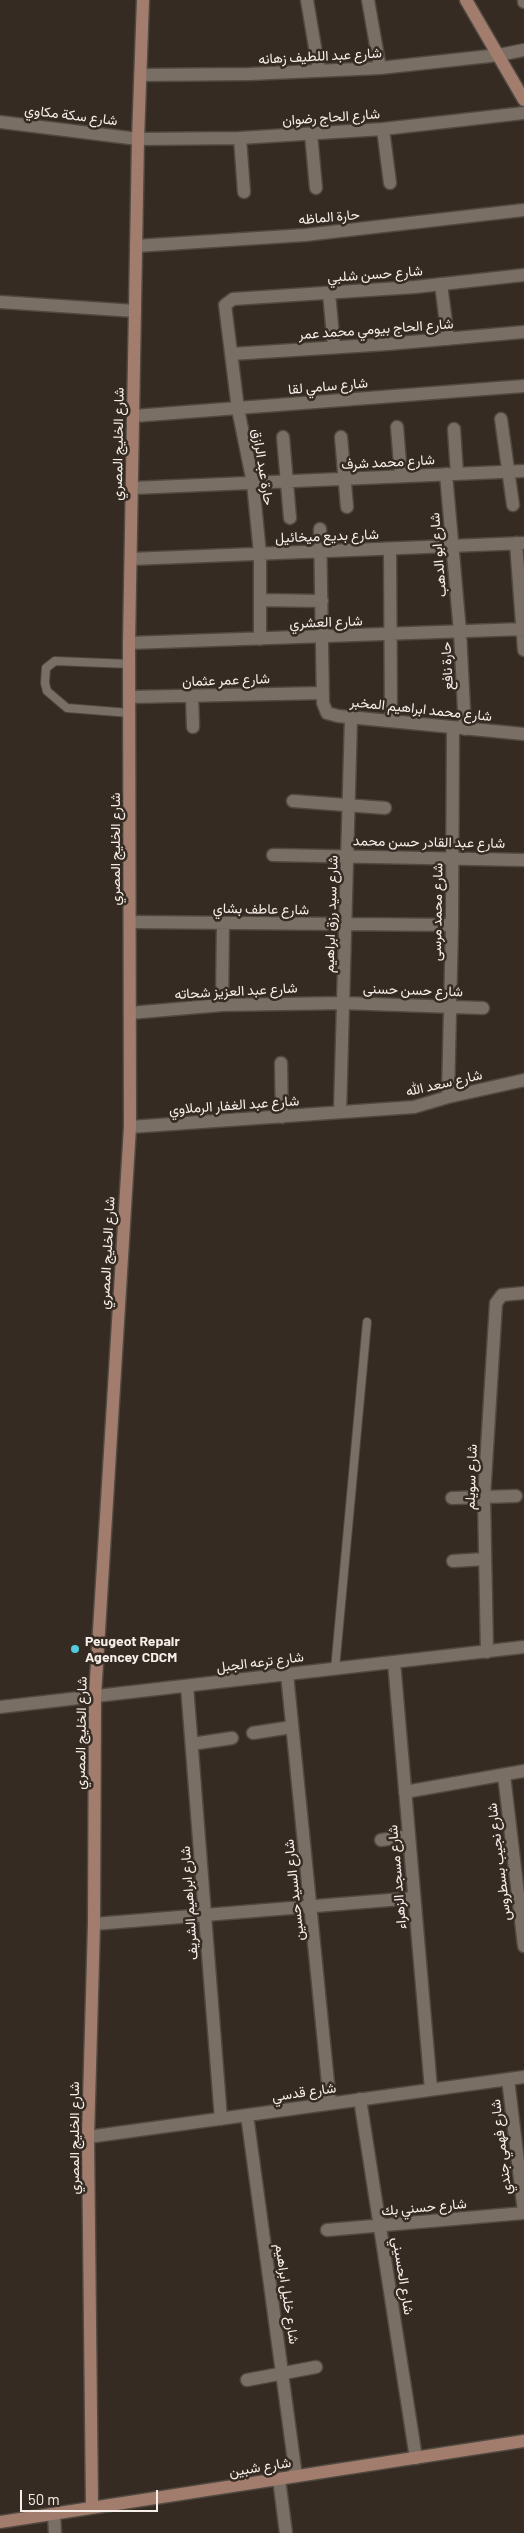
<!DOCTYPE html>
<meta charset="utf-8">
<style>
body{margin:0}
#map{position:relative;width:524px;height:2533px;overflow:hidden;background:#352b22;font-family:Barlow,sans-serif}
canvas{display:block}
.scale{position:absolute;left:20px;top:2490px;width:138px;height:22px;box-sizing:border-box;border:2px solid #f6efe9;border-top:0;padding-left:6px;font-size:15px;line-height:18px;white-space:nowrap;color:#f6efe9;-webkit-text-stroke:4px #352b22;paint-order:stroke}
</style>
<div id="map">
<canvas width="524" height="2533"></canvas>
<div class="scale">50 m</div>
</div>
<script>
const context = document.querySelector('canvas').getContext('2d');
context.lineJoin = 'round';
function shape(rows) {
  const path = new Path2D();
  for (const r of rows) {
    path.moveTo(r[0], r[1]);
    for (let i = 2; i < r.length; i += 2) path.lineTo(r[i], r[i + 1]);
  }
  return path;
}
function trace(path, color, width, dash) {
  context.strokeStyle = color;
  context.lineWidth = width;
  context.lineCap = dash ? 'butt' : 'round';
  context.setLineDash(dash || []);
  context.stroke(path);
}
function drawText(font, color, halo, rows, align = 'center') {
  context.font = font + ' Barlow,Vazirmatn,sans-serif';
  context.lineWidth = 5;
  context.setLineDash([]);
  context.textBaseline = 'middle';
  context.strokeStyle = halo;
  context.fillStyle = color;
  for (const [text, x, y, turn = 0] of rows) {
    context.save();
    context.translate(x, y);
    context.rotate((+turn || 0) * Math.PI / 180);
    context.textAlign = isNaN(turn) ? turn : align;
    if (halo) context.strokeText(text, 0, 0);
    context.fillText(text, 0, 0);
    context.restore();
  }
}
const lane = shape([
 [130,664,55,661,46,668,45,683,47,691,67,708,130,713],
 [335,1669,367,1322]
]);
const street = shape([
 [307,0,319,71],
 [368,0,380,68],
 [524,0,524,2],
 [141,75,250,74,380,68,499,55,524,50],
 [0,122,138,139,240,138,383,129,524,113],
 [383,129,390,183],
 [311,134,316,188],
 [240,138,244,192],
 [136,246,305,235,524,210],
 [441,284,448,339],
 [329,293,334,347],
 [0,302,135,311],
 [231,354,388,344,524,332],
 [134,416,524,386],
 [501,419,513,505],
 [397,427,401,476],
 [454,429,457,474],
 [283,437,290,518],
 [341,437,347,507],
 [446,474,460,632,465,729],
 [133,488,524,471],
 [320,529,323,703,327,713,338,716,524,734],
 [516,543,524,650],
 [390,549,391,721],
 [131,559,524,543],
 [260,600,322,601],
 [260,639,260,554,253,483,238,409,225,305,233,299,415,287,524,275],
 [129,643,524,629],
 [192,696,193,727],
 [130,697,323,693],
 [293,801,385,808],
 [273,855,524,860],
 [131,922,452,925],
 [222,1005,223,923],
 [130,1013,222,1005,343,1003,483,1008],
 [281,1063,282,1117],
 [448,1097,452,925,453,727],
 [340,1112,351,718],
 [130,1127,414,1107,448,1097,524,1080],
 [452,1498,516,1496],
 [453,1561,485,1559],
 [487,1652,484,1497,496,1303,502,1295,524,1293],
 [394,1662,431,2089],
 [287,1674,330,2103],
 [187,1686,221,2119],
 [0,1707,524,1647],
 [253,1733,292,1727],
 [192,1744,232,1738],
 [504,1775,524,1946],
 [405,1792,524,1771],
 [381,1840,409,1836],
 [94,1924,414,1898],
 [508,2079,524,2212],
 [360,2099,416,2458],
 [247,2115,296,2476],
 [88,2137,524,2077],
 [327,2230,524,2213],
 [247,2380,316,2367],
 [279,2479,286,2533],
 [54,2514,55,2533]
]);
const secondary = shape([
 [466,0,524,100],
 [92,2507,88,2137,94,1924,95,1696,130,1127,129,643,138,139,143,0],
 [0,2522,524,2441]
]);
trace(lane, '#504940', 10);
trace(street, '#504940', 15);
trace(secondary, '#504940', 15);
trace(lane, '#7a6f65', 8);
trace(street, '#7a6f65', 12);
trace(secondary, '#a27d6d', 12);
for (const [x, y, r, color] of [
 [75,1649,5,"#54cade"]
]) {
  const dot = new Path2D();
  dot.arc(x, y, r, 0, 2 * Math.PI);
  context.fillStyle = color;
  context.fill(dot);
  trace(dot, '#352b22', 2);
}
drawText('14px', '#f6efe9', '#352b22', [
 ["شارع عبد اللطيف زهانه",320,56,-3],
 ["شارع سكة مكاوي",71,115,7],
 ["شارع الحاج رضوان",331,117,-4],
 ["حارة الماظه",329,217,-5],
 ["شارع حسن شلبي",375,274,-4],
 ["شارع الحاج بيومي محمد عمر",376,329,-4],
 ["شارع سامي لقا",328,386,-5],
 ["شارع الخليج المصري",118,444,-89],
 ["شارع محمد شرف",388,462,-3],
 ["حارة عبد الرازق",263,467,81],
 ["شارع بديع ميخائيل",327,536,-2],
 ["شارع ابو الدهب",438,555,-95],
 ["شارع العشري",326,622,-2],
 ["حارة نافع",447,666,-93],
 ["شارع عمر عثمان",226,680,-2],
 ["شارع محمد ابراهيم المخبر",421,709,6],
 ["شارع عبد القادر حسن محمد",429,842,1],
 ["شارع الخليج المصري",115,849,-90],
 ["شارع عاطف بشاي",261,909,1],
 ["شارع محمد مرسى",437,912,-89],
 ["شارع سيد رزق ابراهيم",331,914,-88],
 ["شارع حسن حسنى",413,990,2],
 ["شارع عبد العزيز شحاته",236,991,-3],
 ["شارع سعد الله",444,1083,-13],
 ["شارع عبد الغفار الرملاوي",234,1105,-4],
 ["شارع الخليج المصري",107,1253,-87],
 ["شارع سويلم",471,1477,-88],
 ["شارع ترعه الجبل",260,1662,-7],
 ["شارع الخليج المصري",81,1733,-89],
 ["شارع نجيب بسطروس",499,1862,-97],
 ["شارع مسجد الزهراء",397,1877,-95],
 ["شارع السيد حسين",294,1890,-96],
 ["شارع ابراهيم الشريف",189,1903,-94],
 ["شارع قدسي",304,2092,-8],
 ["شارع الخليج المصري",74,2138,-90],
 ["شارع فهمي جندي",501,2147,-97],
 ["شارع حسني بك",424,2207,-5],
 ["شارع الحسيني",403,2276,81],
 ["شارع خليل ابراهيم",287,2294,82],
 ["شارع شبين",260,2467,-9]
]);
drawText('bold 14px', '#f6efe9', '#352b22', [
 ["Peugeot Repair",85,1641],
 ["Agencey CDCM",85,1657]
], 'left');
</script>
